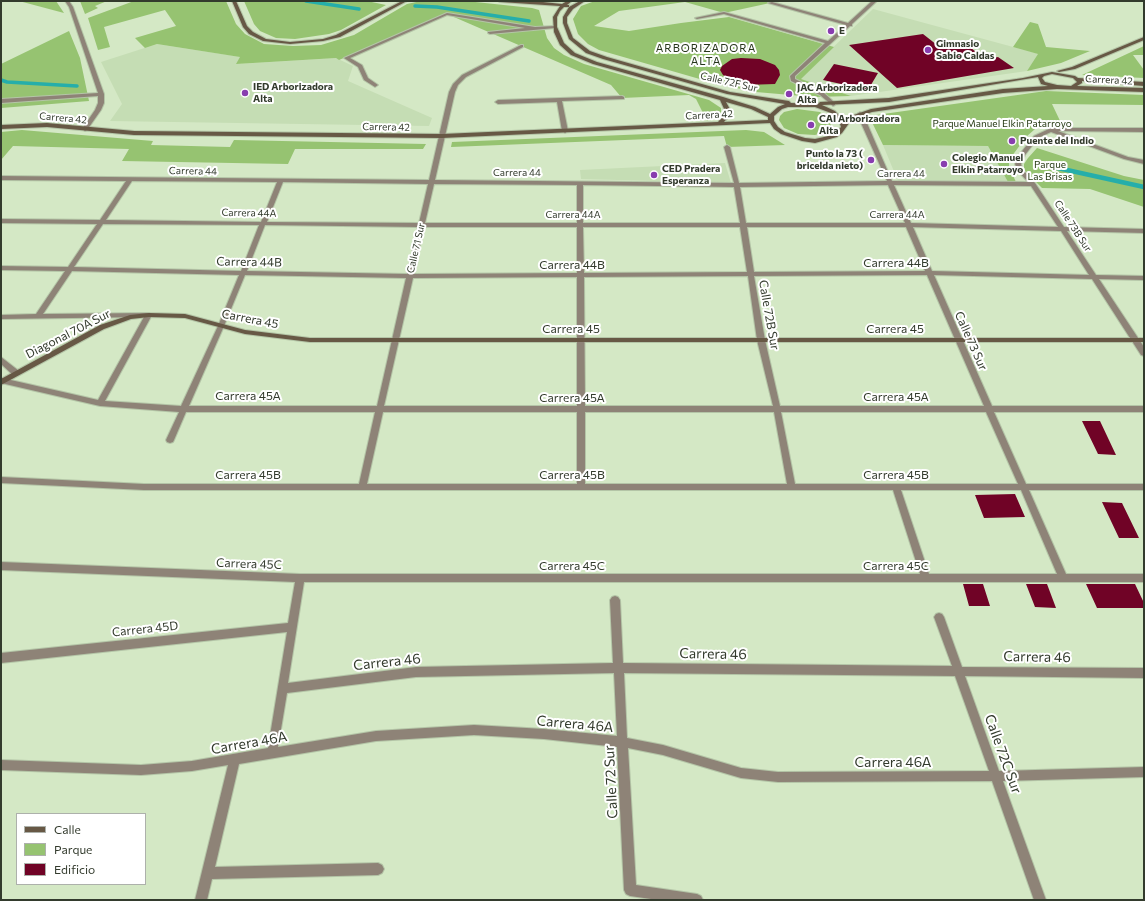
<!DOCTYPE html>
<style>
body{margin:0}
#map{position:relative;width:1145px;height:901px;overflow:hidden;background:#d4e8c5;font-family:Commissioner,sans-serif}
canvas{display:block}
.frame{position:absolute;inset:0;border:2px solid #333b2d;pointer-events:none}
.legend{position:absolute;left:16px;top:813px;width:130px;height:72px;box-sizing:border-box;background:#fff;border:1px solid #adb1ab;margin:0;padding:5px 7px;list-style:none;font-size:12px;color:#333b2d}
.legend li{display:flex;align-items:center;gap:8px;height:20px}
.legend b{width:20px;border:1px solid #adb1ab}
</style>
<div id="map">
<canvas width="1145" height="901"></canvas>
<div class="frame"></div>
<ul class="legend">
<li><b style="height:5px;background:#675845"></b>Calle</li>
<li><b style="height:11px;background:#96c371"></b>Parque</li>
<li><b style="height:11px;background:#700326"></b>Edificio</li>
</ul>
</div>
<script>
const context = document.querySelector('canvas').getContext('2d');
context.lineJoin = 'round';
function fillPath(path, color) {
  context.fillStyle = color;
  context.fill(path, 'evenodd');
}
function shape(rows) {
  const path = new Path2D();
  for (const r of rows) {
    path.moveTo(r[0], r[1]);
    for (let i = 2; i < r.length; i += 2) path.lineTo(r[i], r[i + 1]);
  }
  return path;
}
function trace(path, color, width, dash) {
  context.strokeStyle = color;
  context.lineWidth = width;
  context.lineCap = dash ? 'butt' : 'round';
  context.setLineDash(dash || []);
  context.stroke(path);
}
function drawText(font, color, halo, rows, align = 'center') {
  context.font = font + ' Commissioner,sans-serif';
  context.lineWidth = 4;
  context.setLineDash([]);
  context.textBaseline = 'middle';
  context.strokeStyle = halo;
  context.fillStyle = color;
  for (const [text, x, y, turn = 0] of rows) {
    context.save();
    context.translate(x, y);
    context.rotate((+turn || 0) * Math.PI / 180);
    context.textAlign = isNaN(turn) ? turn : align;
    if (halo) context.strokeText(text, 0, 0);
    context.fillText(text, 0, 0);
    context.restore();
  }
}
fillPath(shape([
 [873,9,1039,54,1027,71,851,96,800,79],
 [157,44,241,57,237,64,336,58,353,66,348,81,432,118,429,126,110,121,122,104,101,62],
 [883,145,988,146,1008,182,898,181],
 [725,163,731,183,581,179,580,170]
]), '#c5ddb4');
fillPath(shape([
 [19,1,56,1,64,13],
 [80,1,107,1,95,6,98,8,85,14],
 [134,1,226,1,236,24,245,34,264,44,293,46,321,45,354,35,407,4,421,1,466,1,532,8,539,10,547,38,554,48,564,55,584,64,709,100,721,108,721,114,716,118,707,121,696,99,689,95,622,98,611,85,447,14,339,60,336,58,236,64,240,57,157,44,145,48,135,38,176,26,165,10,104,27,110,47,98,50,88,18],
 [244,1,367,1,386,5,341,30,329,34,295,39,276,38,260,31,254,24],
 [595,1,789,1,770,3,724,13,685,2,619,11,594,26,629,31,681,23,729,17,834,47,801,79,851,96,814,97,756,92,717,84,599,50,588,44,578,34,573,19,581,6],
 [1030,22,1038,24,1046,47,1090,51,1061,63,1027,71,1038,54,1013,47],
 [69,31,80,58,89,101,1,108,1,64],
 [1144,46,1144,55,1133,55,1144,70,1144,78,1082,75],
 [1046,91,1144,95,1144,105,1052,104,1062,125,1035,129,1026,137,1009,160,1009,167,1016,182,1008,182,988,146,883,145,869,116],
 [797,109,820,112,830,120,831,128,828,131,815,135,798,134,784,128,779,120,780,116,784,112],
 [22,130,153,141,151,145,230,147,234,140,426,144,423,149,295,149,288,164,122,161,129,149,13,146,1,160,1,132],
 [746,130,764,132,785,145,727,147,724,136,451,147,452,142],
 [1037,148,1124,176,1144,180,1144,207,1090,189,1042,188,1024,170,1024,164,1028,158]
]), '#96c371');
trace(shape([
 [306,1,359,9],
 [415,6,437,7,529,21],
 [1,80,7,82,77,86]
]), '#25aeaa', 3.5);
trace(shape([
 [1049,166,1144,187]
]), '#25aeaa', 4.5);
fillPath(shape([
 [923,34,937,45,962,41,985,59,998,57,1014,68,897,88,849,45],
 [741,58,760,59,775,65,779,70,780,75,775,84,745,85,736,83,723,75,720,70,722,66,732,59],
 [834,64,878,73,868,90,823,80],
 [1082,421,1100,421,1116,455,1098,454],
 [1015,494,1025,517,984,518,975,495],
 [1102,502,1122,503,1139,538,1119,538],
 [963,584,983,584,990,606,969,606],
 [1026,584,1047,584,1056,608,1035,607],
 [1086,584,1135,584,1144,603,1144,608,1097,608]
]), '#700326');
const street = shape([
 [65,1,69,1,73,7,104,94,104,103,101,110,87,130,85,131,82,129,95,110,98,103,98,96,1,103,1,99,98,93,69,7,65,1],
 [872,1,877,1,852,24,852,26,850,26,795,76,795,79,824,93,835,103,835,105,833,106,820,95,791,81,790,76,825,43,724,14,697,19,695,18,724,12,828,41,846,25,768,3,772,2,848,23,872,1],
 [447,13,535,27,555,26,557,27,555,28,490,34,488,33,488,32,525,28,447,15,350,58,362,65,368,78,378,85,375,87,364,80,358,67,344,58,447,13],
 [521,45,523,45,523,47,466,77,458,85,455,92,435,180,734,183,724,147,727,145,730,147,739,183,887,181,857,114,860,112,863,114,892,181,1028,182,1018,171,1015,164,1019,155,1034,136,1051,128,1144,128,1144,132,1058,131,1128,157,1144,160,1144,164,1124,159,1051,132,1038,138,1025,155,1021,164,1023,170,1035,183,1064,227,1144,229,1144,233,1067,231,1096,275,1144,276,1144,280,1099,279,1144,347,1144,356,1141,355,1092,279,934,275,992,406,1144,406,1144,412,994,412,1026,484,1144,484,1144,490,1029,490,1066,574,1144,574,1144,582,304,582,288,683,416,667,613,663,610,600,612,597,615,596,618,597,620,600,623,663,952,666,934,617,936,614,939,613,942,614,944,617,962,667,1144,668,1144,678,965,676,999,771,1144,767,1144,777,1003,781,1046,900,1034,900,992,781,778,782,741,778,663,755,628,748,636,885,697,894,701,896,703,900,658,900,630,896,626,894,624,890,617,747,544,739,474,735,376,741,239,764,215,867,378,863,382,865,384,869,382,873,378,875,212,879,207,900,195,900,228,765,192,771,141,775,1,770,1,760,141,765,192,761,268,748,287,632,1,663,1,653,288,623,295,582,1,570,1,562,300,574,920,574,893,490,144,490,1,483,1,477,144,484,359,484,375,412,186,412,174,440,173,442,170,443,167,442,166,440,179,412,100,406,1,383,2,378,98,400,144,317,1,319,1,315,36,314,65,271,1,270,1,266,68,267,97,224,1,223,1,219,100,220,126,181,1,180,1,176,429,180,449,92,453,84,462,75,521,45],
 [132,181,277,182,261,222,106,220,132,181],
 [283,182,428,184,419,223,267,222,283,182],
 [434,184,577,185,577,223,425,223,434,184],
 [583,185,734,187,740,223,583,223,583,185],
 [888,185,905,223,746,223,740,187,888,185],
 [894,185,1031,186,1058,227,911,223,894,185],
 [103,224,259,225,241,271,74,267,103,224],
 [265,225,418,227,407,274,247,271,265,225],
 [424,227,577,227,577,273,414,274,424,227],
 [583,227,740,227,747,272,584,273,583,227],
 [747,227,906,227,925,271,754,272,747,227],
 [913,227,1061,231,1089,275,932,271,913,227],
 [72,271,239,275,218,326,181,406,105,401,152,315,149,313,43,314,72,271],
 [245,275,406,278,377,406,189,406,224,326,245,275],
 [927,275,984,406,780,406,765,340,754,276,927,275],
 [748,276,757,340,773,406,585,406,584,277,748,276],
 [577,277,577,406,384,406,413,278,577,277],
 [383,412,577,412,577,484,367,484,383,412],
 [585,412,774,412,787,484,585,484,585,412],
 [781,412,986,412,1018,484,795,484,781,412],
 [901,490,1021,490,1057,574,929,574,901,490],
 [614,673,617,736,544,729,474,725,376,731,278,747,287,693,416,677,614,673],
 [624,673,955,676,989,771,778,772,741,768,663,745,627,738,624,673],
 [622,96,624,97,624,99,562,101,568,131,565,133,562,131,557,102,498,104,495,102,498,100,622,96],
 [1,357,19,371,20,373,19,375,13,375,1,364,1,357]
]);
const secondary = shape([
 [232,1,236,1,247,26,253,32,266,39,290,42,323,39,336,35,402,1,407,1,340,37,323,41,290,44,263,41,249,34,243,27,232,1],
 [498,1,543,2,562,4,567,1,572,1,567,5,569,5,569,7,564,7,560,11,557,17,557,27,564,43,575,53,597,62,723,97,755,107,770,114,778,107,785,104,727,94,603,59,586,53,569,39,563,23,563,17,569,7,580,1,585,1,573,9,567,17,567,23,573,38,590,51,607,57,730,92,789,101,791,103,818,104,820,102,889,98,1023,78,1052,72,1075,76,1078,78,1144,82,1144,86,1082,81,1082,83,1077,86,1144,88,1144,92,1057,89,1003,93,872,112,852,119,842,133,837,137,815,143,802,141,781,134,774,129,770,123,442,138,134,135,47,127,1,129,1,125,47,123,134,131,442,134,718,122,726,113,720,100,593,64,571,55,560,45,554,32,553,17,560,6,500,2,498,1],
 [1052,74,1073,78,1077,82,1071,86,1057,85,1045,82,1042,78,1044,76,1052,74],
 [1038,77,1041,84,1048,86,1003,89,871,109,848,117,845,122,835,111,822,105,889,102,1038,77],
 [726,102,751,109,768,117,768,120,724,122,732,113,726,102],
 [788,107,815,107,831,113,839,121,841,127,833,135,815,139,805,138,785,132,778,127,774,121,774,116,782,109,788,107],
 [1144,37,1144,40,1075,69,1059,72,1057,71,1072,67,1144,37],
 [149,313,185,314,245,330,310,338,1144,338,1144,342,310,342,245,334,185,318,149,317,131,319,104,329,1,385,1,379,100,325,130,315,149,313]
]);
trace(street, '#b4c5a7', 2);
trace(secondary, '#b4c5a7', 2);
fillPath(street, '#8e8377');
fillPath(secondary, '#675845');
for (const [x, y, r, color] of [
 [831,31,4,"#883daf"],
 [928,50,4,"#883daf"],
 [245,93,4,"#883daf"],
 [789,94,4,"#883daf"],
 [811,125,4,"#883daf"],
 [1012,141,4,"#883daf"],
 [871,160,4,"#883daf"],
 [944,164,4,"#883daf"],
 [654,175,4,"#883daf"]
]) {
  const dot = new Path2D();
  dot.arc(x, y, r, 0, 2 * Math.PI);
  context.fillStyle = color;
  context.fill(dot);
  trace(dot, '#fff', 1.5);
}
drawText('bold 10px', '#333b2d', '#fff', [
 ["E",839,31],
 ["Gimnasio",936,44],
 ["Sabio Caldas",936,56],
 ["IED Arborizadora",253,87],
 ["Alta",253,99],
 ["JAC Arborizadora",797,88],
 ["Alta",797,100],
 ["CAI Arborizadora",819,119],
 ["Alta",819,131],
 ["Puente del Indio",1020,141],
 ["Punto la 73 (",863,154,"right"],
 ["bricelda nieto)",863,166,"right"],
 ["Colegio Manuel",952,158],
 ["Elkin Patarroyo",952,170],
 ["CED Pradera",662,169],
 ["Esperanza",662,181]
], 'left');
drawText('10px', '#333b2d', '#fff', [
 ["Carrera 42",1109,80,3],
 ["Calle 72F Sur",729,82,13],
 ["Carrera 42",709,115,-3],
 ["Carrera 42",63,118,5],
 ["Carrera 42",386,127,1],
 ["Carrera 44",193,171,1],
 ["Carrera 44",517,173],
 ["Carrera 44",901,174],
 ["Carrera 44A",249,213,1],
 ["Carrera 44A",573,215],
 ["Carrera 44A",897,215],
 ["Calle 73B Sur",1073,226,57],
 ["Calle 71 Sur",416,248,-77]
]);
drawText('10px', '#263a13', '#fff', [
 ["Parque Manuel Elkin Patarroyo",1002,124],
 ["Parque",1050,165],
 ["Las Brisas",1050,177]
]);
context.letterSpacing = '1px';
drawText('11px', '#27361b', '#fff', [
 ["ARBORIZADORA",706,48],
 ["ALTA",706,61]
]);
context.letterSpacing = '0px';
drawText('12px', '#333b2d', '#fff', [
 ["Carrera 44B",249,262,1],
 ["Carrera 44B",896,263],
 ["Carrera 44B",572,265],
 ["Calle 72B Sur",769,315,80],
 ["Carrera 45",250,319,11],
 ["Carrera 45",571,329],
 ["Carrera 45",895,329],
 ["Diagonal 70A Sur",68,334,-27],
 ["Calle 73 Sur",971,341,66],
 ["Carrera 45A",248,396],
 ["Carrera 45A",896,397],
 ["Carrera 45A",572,398],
 ["Carrera 45B",248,475],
 ["Carrera 45B",572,475],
 ["Carrera 45B",896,475],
 ["Carrera 45C",249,564,2],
 ["Carrera 45C",572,566],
 ["Carrera 45C",896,566],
 ["Carrera 45D",145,629,-6]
]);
drawText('14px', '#333b2d', '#fff', [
 ["Carrera 46",713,654,1],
 ["Carrera 46",1037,657,1],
 ["Carrera 46",387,662,-6],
 ["Carrera 46A",575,724,5],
 ["Carrera 46A",249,743,-10],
 ["Calle 72C Sur",1003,754,70],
 ["Carrera 46A",893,762],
 ["Calle 72 Sur",611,782,-93]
]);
</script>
